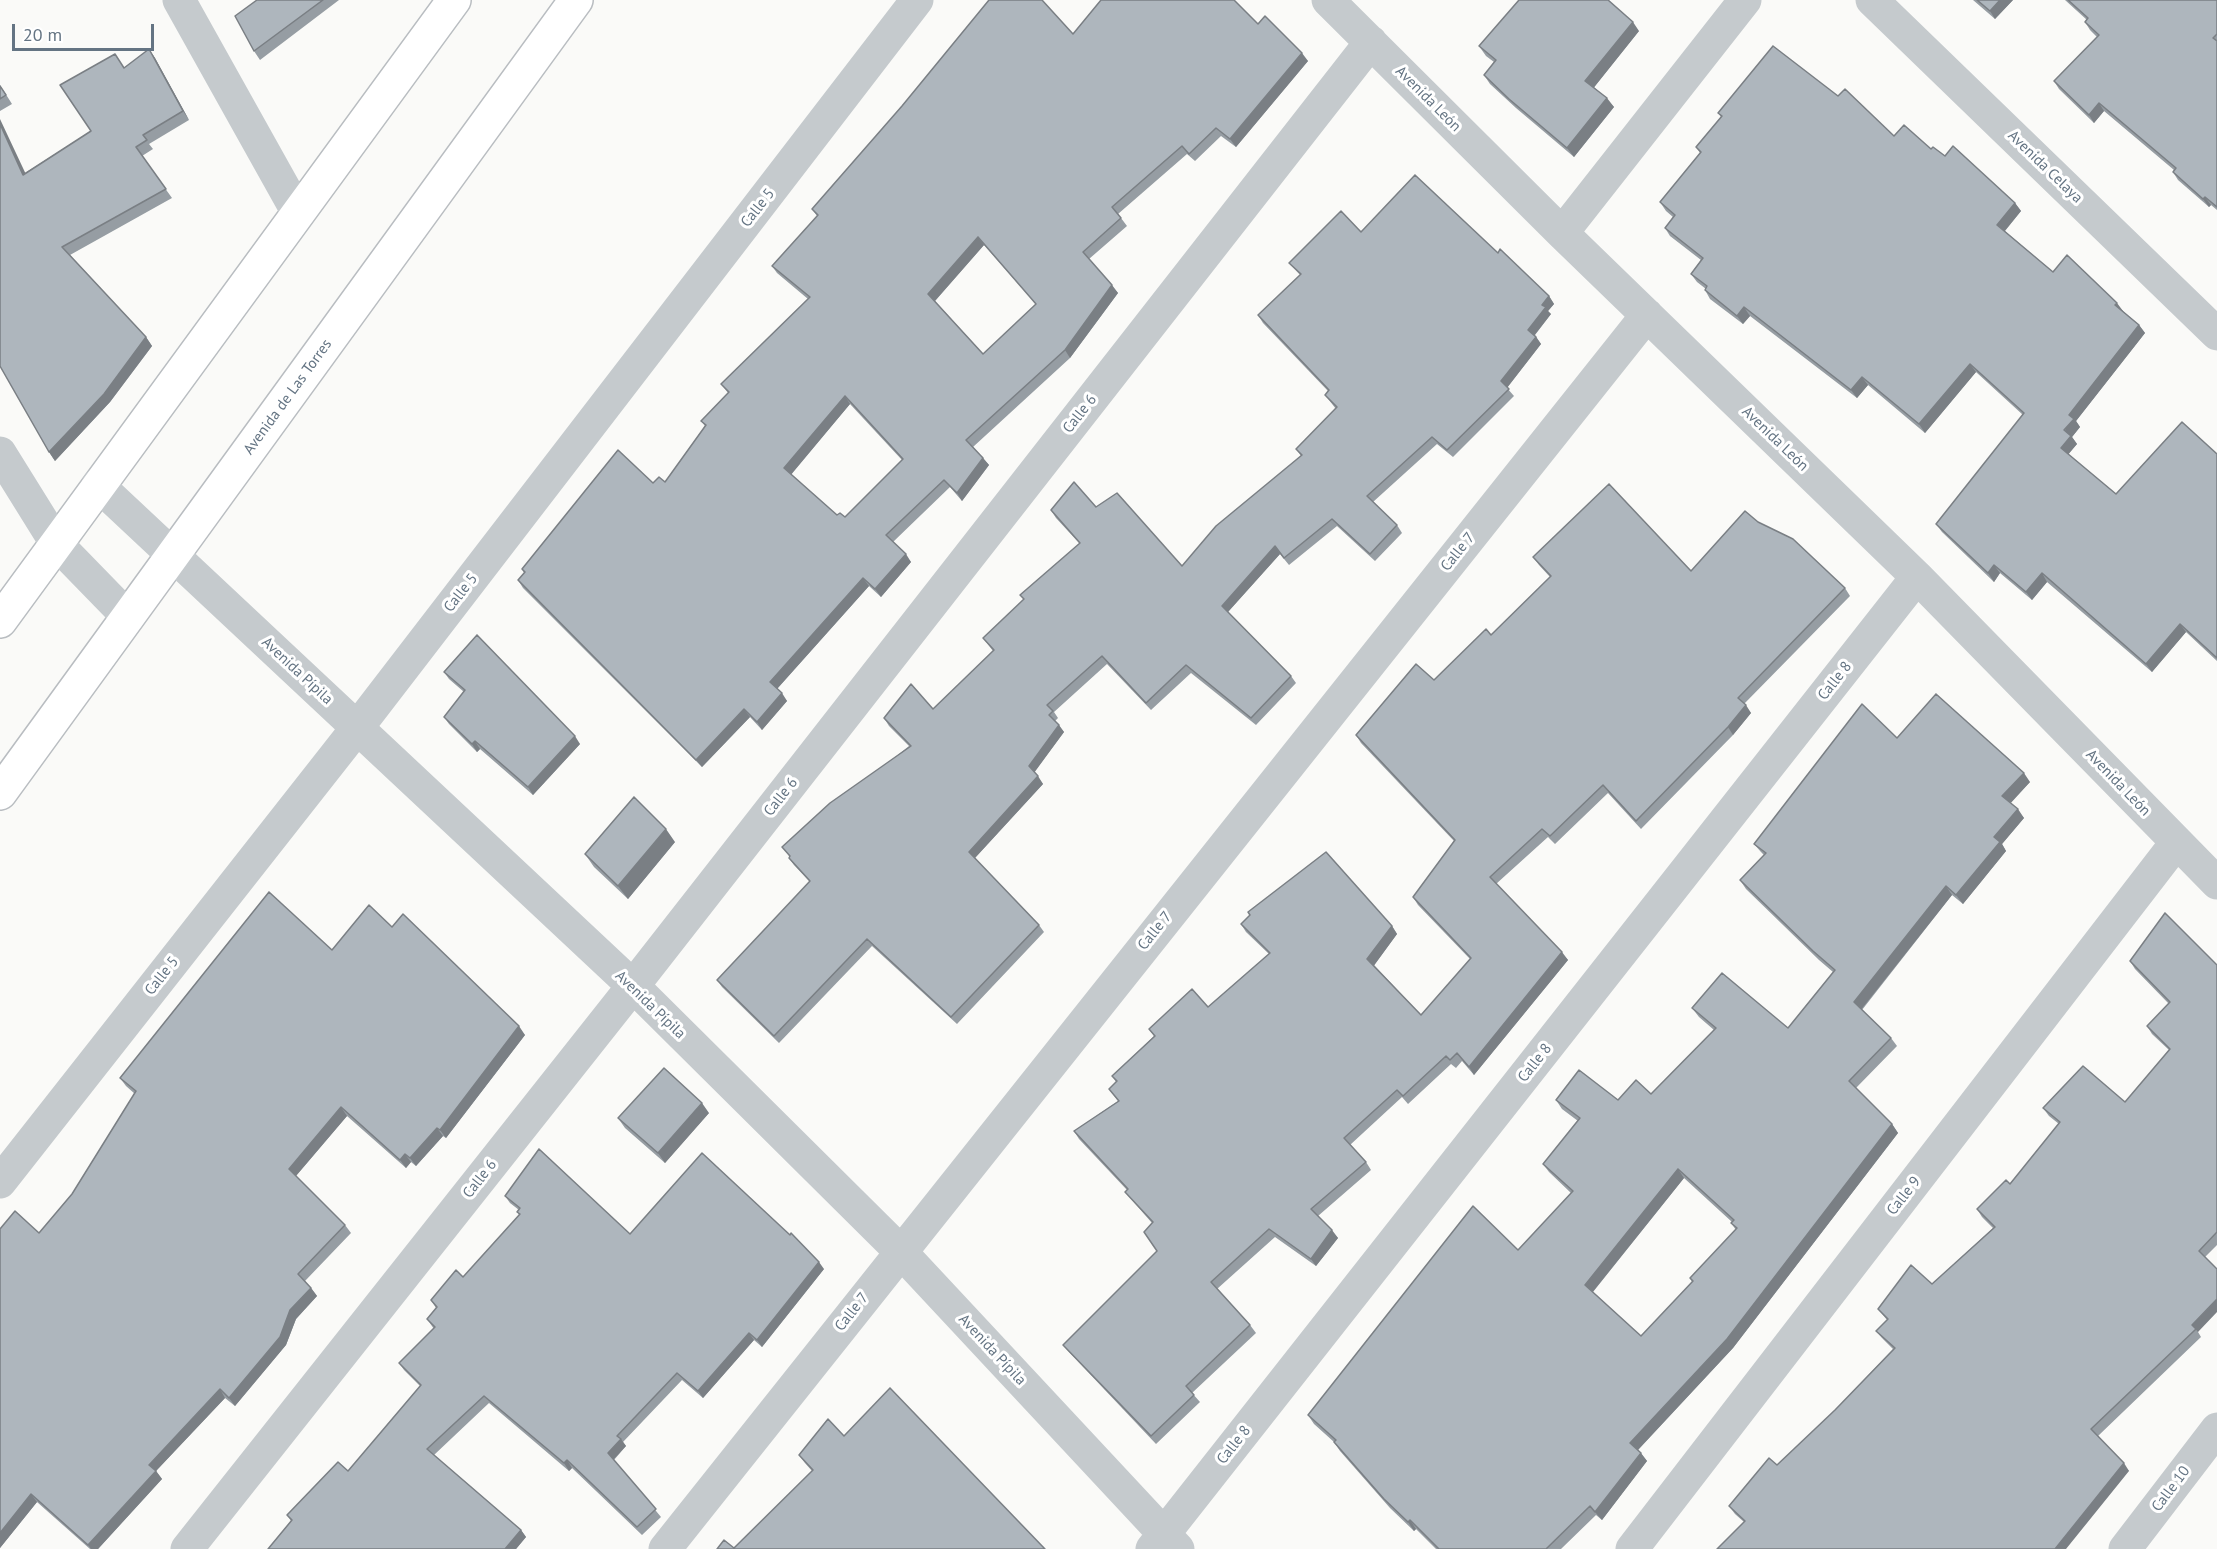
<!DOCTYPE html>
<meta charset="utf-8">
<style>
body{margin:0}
#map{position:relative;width:2217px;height:1549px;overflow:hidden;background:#fafaf8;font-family:"PT Sans",sans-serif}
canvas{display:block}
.scale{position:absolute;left:12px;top:24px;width:142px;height:27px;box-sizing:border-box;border:3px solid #647483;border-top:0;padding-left:8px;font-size:18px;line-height:21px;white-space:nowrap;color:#647483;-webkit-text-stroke:4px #fff;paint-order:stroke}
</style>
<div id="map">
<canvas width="2217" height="1549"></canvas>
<div class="scale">20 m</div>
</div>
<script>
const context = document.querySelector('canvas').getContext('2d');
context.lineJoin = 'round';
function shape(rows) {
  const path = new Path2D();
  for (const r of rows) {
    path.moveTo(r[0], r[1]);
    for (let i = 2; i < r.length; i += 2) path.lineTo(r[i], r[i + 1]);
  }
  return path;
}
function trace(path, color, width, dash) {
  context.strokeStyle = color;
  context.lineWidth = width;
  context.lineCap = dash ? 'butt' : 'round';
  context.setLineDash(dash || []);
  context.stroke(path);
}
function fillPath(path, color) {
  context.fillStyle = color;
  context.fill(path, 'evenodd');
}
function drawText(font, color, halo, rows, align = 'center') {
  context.font = font + ' "PT Sans",sans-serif';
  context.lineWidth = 6;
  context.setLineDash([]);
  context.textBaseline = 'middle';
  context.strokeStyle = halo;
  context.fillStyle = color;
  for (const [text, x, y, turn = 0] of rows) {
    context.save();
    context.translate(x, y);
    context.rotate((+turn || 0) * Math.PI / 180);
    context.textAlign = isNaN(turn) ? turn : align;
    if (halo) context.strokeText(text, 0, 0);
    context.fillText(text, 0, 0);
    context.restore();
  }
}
const major = shape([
 [0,621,454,0],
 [0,793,576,0]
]);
trace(major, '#b9bdc1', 36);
trace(shape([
 [179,0,298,213],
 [1328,0,1562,233,1917,577,2217,883],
 [1872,0,2217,334],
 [1562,233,1745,0],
 [0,453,56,543,128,617],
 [98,485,633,986,900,1251,1178,1549],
 [0,1182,357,728,917,0],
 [187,1549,633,986,1371,42],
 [665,1549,1647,315],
 [1152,1549,1917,577],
 [1632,1549,2176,843],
 [2125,1549,2217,1429]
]), '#c5cacd', 33);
trace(major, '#fff', 33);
fillPath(shape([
 [257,0,339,0,260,60,254,51],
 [1973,0,2013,0,1995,19],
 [2065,0,2217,0,2217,210,2211,205,2209,207,2178,180,2173,172,2174,170,2104,111,2094,123,2059,89,2054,81,2097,37,2090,30,2085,22,2087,20],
 [1258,24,1308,61,1236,147,1221,136,1195,161,1187,154,1118,214,1127,226,1089,259,1118,293,1070,358,973,447,983,458,989,465,962,501,950,487,893,542,911,562,881,597,869,586,777,689,787,701,762,730,750,717,702,767,523,588,518,580,524,573,522,569,653,483,665,482,705,426,701,421,728,393,721,384,808,299,777,273,772,266,817,216,812,209,1073,34],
 [984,245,1036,304,983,354,935,301],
 [850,404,902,460,845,517,837,515,791,474],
 [1639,31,1594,87,1614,107,1574,157,1516,108,1490,84,1484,75,1494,62,1486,56,1479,46],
 [149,49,155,58,189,120,149,144,153,149,142,156,172,198,70,255,146,337,152,346,110,402,55,461,49,452,25,173,91,131,124,68],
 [0,85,12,104,0,111],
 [1838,96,1894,136,1931,149,1945,156,2015,203,2021,211,2005,231,2053,272,2123,311,2139,325,2145,333,2076,421,2080,427,2072,437,2077,444,2068,454,2116,494,2217,454,2217,661,2186,632,2152,672,2047,582,2032,600,2000,573,1994,582,1942,532,1936,524,2023,415,1976,372,1925,433,1868,385,1857,398,1750,316,1743,324,1710,299,1705,290,1706,289,1697,282,1691,274,1701,260,1670,236,1665,228,1673,217,1666,211,1660,202,1700,153,1696,147,1721,117,1718,113],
 [1361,232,1498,253,1549,296,1554,304,1548,311,1551,314,1535,335,1541,344,1507,388,1514,396,1453,457,1437,444,1373,502,1397,525,1402,533,1375,561,1337,526,1289,565,1280,554,1228,612,1291,676,1296,683,1256,725,1191,673,1151,710,1107,664,1054,712,1058,718,1055,721,1064,732,1034,772,1043,784,975,858,1039,925,1044,932,957,1024,872,946,779,1043,722,987,717,980,810,882,794,865,789,858,790,857,782,847,909,746,889,726,884,718,933,709,993,651,983,638,1024,600,1020,595,1080,544,1056,518,1051,510,1096,507,1182,566,1301,456,1296,449,1336,409,1325,395,1328,391,1263,323,1258,315,1300,275,1289,263],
 [1758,522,1845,588,1850,596,1744,704,1751,713,1733,735,1641,829,1608,793,1555,844,1548,837,1496,884,1568,960,1474,1075,1462,1061,1456,1068,1451,1064,1408,1104,1402,1097,1350,1145,1366,1162,1371,1170,1318,1216,1338,1238,1316,1266,1275,1237,1217,1289,1250,1325,1256,1333,1192,1393,1200,1402,1156,1444,1069,1352,1063,1345,1157,1251,1152,1223,1131,1199,1125,1192,1127,1190,1079,1139,1074,1131,1118,1101,1109,1089,1116,1082,1112,1076,1154,1036,1149,1029,1208,1007,1269,954,1246,932,1241,924,1392,926,1397,934,1374,965,1421,1015,1470,959,1418,905,1413,897,1454,841,1361,743,1356,735,1434,680,1491,635,1550,577,1539,565,1533,557,1691,571],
 [444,672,580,744,533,795,480,749,477,752,449,724,444,717,464,692,449,679],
 [1897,738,2030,782,2010,803,2024,818,2002,844,2006,851,1963,904,1952,895,1862,1010,1891,1038,1897,1046,1856,1088,1892,1124,1898,1133,1733,1348,1638,1450,1647,1461,1602,1520,1596,1515,1561,1549,1436,1549,1416,1529,1414,1531,1390,1508,1340,1451,1334,1442,1314,1424,1308,1415,1518,1250,1571,1193,1549,1172,1543,1164,1578,1121,1562,1109,1556,1100,1618,1100,1651,1094,1714,1030,1699,1017,1692,1008,1788,1028,1833,972,1819,960,1746,889,1740,880,1764,855,1761,852,1754,844],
 [1684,1178,1732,1222,1731,1223,1736,1230,1690,1278,1692,1282,1641,1336,1593,1292],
 [675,842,628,899,594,867,585,854],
 [392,927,525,1035,446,1138,443,1136,416,1166,411,1162,406,1168,347,1116,296,1176,345,1225,351,1233,305,1281,311,1288,317,1296,296,1319,286,1345,235,1406,225,1398,156,1471,162,1479,98,1549,90,1549,37,1502,0,1548,0,1229,39,1233,72,1194,135,1094,126,1086,120,1078,332,950],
 [2130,961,2217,965,2217,1245,2205,1257,2198,1332,2201,1337,2098,1436,2129,1471,1744,1522,1735,1514,1729,1506,1777,1465,1835,1410,1893,1349,1882,1338,1876,1331,1887,1320,1878,1309,1932,1284,1993,1228,1982,1217,1977,1209,2010,1184,2059,1124,2049,1116,2043,1108,2125,1102,2169,1050,2152,1034,2147,1026,2169,1004,2135,969],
 [709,1113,665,1163,625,1128,618,1118],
 [505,1196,630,1234,824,1269,762,1347,754,1340,703,1398,682,1380,623,1442,626,1446,614,1460,661,1517,642,1535,572,1468,569,1471,489,1403,434,1455,521,1530,526,1537,516,1549,268,1549,291,1521,287,1515,348,1471,420,1386,404,1370,399,1363,434,1329,427,1319,436,1308,431,1300,463,1277,519,1215,517,1212,519,1210,510,1203],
 [844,1436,1045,1549,734,1548,812,1471,805,1463,799,1455]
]), '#969da3');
fillPath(shape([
 [2000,0,2013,0,1995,19,1990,11],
 [1633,22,1639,31,1592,90,1585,81],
 [149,49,155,58,189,120,183,111],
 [1302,53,1308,61,1236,147,1230,139],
 [1607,98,1614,107,1574,157,1567,148],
 [2099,103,2104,111,2094,123,2089,115],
 [0,119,30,183,23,175,0,124],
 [2205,197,2211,205,2209,207,2203,199],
 [2015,203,2021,211,2003,233,1997,225],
 [978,237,984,245,934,302,928,294],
 [1112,285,1118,293,1070,358,1065,350],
 [1549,296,1554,304,1548,311,1551,314,1533,337,1528,330,1542,305],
 [2117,303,2123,311,2121,313,2115,305],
 [1744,307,1750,316,1743,324,1737,316],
 [2139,325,2145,333,2076,421,2080,427,2072,437,2077,444,2067,456,2061,448,2069,415],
 [146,337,152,346,110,402,55,461,49,452],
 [1536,337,1541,344,1506,389,1501,381],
 [1970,364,1976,372,1925,433,1919,424],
 [1862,377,1868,385,1857,398,1851,390],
 [845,396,850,404,790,476,784,468],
 [983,458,989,465,962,501,957,493],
 [1275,546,1280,554,1227,613,1222,606],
 [906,554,911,562,881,597,875,589],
 [1994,565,2000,573,1994,582,1988,573],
 [2042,573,2047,582,2032,600,2026,592],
 [863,578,869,586,776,690,770,682],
 [2180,624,2186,632,2152,672,2146,664],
 [782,693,787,701,762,730,757,722],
 [1746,705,1751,713,1733,735,1728,727],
 [744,709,750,717,702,767,696,760],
 [1059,725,1064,732,1034,773,1029,766],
 [575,736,580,744,533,795,528,787],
 [475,741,480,749,477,752,472,744],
 [2024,773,2030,782,2009,805,2002,796],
 [1038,776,1043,784,974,859,969,852],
 [2018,809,2024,818,2002,844,2006,851,1963,904,1956,895,1994,837],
 [666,829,675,842,628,899,618,886],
 [1946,886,1952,895,1860,1011,1854,1002],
 [1392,926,1397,934,1373,967,1367,959],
 [1562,952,1568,960,1474,1075,1469,1067],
 [519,1026,525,1035,446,1138,440,1130],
 [702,1103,709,1113,665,1163,658,1153],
 [341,1107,347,1116,295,1177,289,1169],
 [1892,1124,1898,1133,1733,1348,1636,1452,1630,1443],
 [437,1128,443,1136,416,1166,410,1158],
 [405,1154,411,1162,406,1168,400,1160],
 [1678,1169,1684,1178,1591,1294,1585,1285],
 [1332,1230,1338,1238,1316,1266,1311,1259],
 [819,1262,824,1269,762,1347,757,1340],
 [311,1288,317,1296,296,1319,286,1345,235,1406,229,1398,290,1310],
 [2217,1299,2217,1312,2198,1332,2192,1325],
 [749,1333,754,1340,703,1398,698,1391],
 [220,1389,225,1398,156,1471,162,1479,98,1549,91,1549,88,1545,149,1465],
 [621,1439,626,1446,613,1460,608,1453],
 [1641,1453,1647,1461,1602,1520,1595,1512],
 [567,1460,572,1468,569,1471,564,1463],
 [2124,1463,2129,1471,2066,1549,2055,1549],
 [31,1494,37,1502,0,1548,0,1533],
 [1410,1520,1416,1529,1414,1531,1408,1522],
 [521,1530,526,1537,516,1549,505,1549]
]), '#7a7f84');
const building = shape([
 [257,0,323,0,254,51,235,16,257,0],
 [989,0,1042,0,1073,34,1101,0,1234,0,1258,24,1265,16,1302,53,1230,139,1216,128,1189,154,1182,146,1112,207,1121,218,1083,252,1112,285,1065,350,966,440,983,458,957,493,944,480,886,535,906,554,875,589,863,578,770,682,782,693,757,722,744,709,696,760,518,580,525,572,522,569,618,450,653,483,659,477,665,482,706,425,701,421,729,392,721,384,810,297,772,266,818,215,812,209,902,106,989,0],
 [978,237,1036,304,983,354,928,294,978,237],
 [845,396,903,459,845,517,840,513,837,515,784,468,845,396],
 [1519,0,1608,0,1633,22,1585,81,1607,98,1567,148,1509,99,1484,75,1496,60,1479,46,1519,0],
 [1977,0,2000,0,1990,11,1977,0],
 [2068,0,2217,0,2217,34,2213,38,2217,41,2217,207,2205,197,2203,199,2173,172,2176,168,2099,103,2089,115,2054,81,2099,35,2085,22,2088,18,2068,0],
 [1773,46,1838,96,1845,89,1894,136,1904,125,1931,149,1933,147,1945,156,1953,146,2015,203,1997,225,2053,272,2067,255,2117,303,2115,305,2139,325,2069,415,2074,419,2064,430,2071,436,2061,448,2116,494,2182,422,2217,454,2217,658,2180,624,2146,664,2042,573,2026,592,1994,565,1988,573,1936,524,2024,413,1970,364,1919,424,1862,377,1851,390,1744,307,1737,316,1705,290,1707,286,1691,274,1703,258,1665,228,1675,215,1660,202,1701,152,1696,147,1722,116,1718,113,1773,46],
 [149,49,183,111,143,135,147,140,136,147,166,189,62,247,146,337,104,394,49,452,0,366,0,124,23,175,91,131,60,85,115,54,124,68,149,49],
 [0,86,6,95,0,99,0,86],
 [1415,175,1498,253,1500,249,1549,296,1542,305,1546,307,1528,330,1536,337,1501,381,1509,389,1447,450,1432,437,1367,496,1397,525,1370,554,1332,519,1284,558,1275,546,1222,606,1291,676,1251,718,1186,665,1146,703,1102,656,1047,705,1053,711,1049,715,1059,725,1029,766,1038,776,969,852,1039,925,951,1017,867,939,774,1036,717,980,810,881,789,858,790,856,782,847,830,803,911,746,884,718,911,684,933,709,994,650,983,638,1024,599,1020,595,1080,543,1051,510,1074,482,1096,507,1117,493,1182,566,1216,526,1302,455,1296,449,1337,407,1325,395,1329,390,1258,315,1301,274,1289,263,1341,211,1361,232,1415,175],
 [1609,484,1691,571,1745,511,1758,522,1793,539,1845,588,1738,698,1746,705,1728,727,1636,821,1603,785,1550,836,1542,829,1490,877,1562,952,1469,1067,1457,1053,1450,1060,1446,1056,1403,1096,1397,1090,1344,1138,1366,1162,1311,1209,1332,1230,1311,1259,1269,1229,1211,1282,1250,1325,1186,1386,1194,1395,1151,1436,1063,1345,1157,1251,1144,1232,1153,1222,1125,1192,1128,1189,1074,1131,1119,1101,1109,1089,1117,1081,1112,1076,1155,1036,1149,1029,1192,989,1208,1007,1270,953,1241,924,1250,915,1248,912,1326,852,1392,926,1367,959,1421,1015,1471,958,1413,897,1455,840,1356,735,1416,664,1434,680,1486,629,1491,635,1551,576,1533,557,1609,484],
 [477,635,575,736,528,787,475,741,472,744,444,717,465,690,444,672,477,635],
 [1936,694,2024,773,2002,796,2018,809,1994,837,2000,842,1956,895,1946,886,1854,1002,1891,1038,1849,1081,1892,1124,1727,1339,1630,1443,1641,1453,1595,1512,1590,1506,1546,1549,1439,1549,1410,1520,1408,1522,1384,1499,1334,1442,1336,1440,1308,1415,1473,1206,1518,1250,1573,1191,1543,1164,1580,1118,1556,1100,1579,1070,1618,1100,1636,1080,1651,1094,1716,1028,1692,1008,1722,973,1788,1028,1835,970,1813,951,1740,880,1766,853,1754,844,1862,704,1897,738,1936,694],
 [1678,1169,1734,1220,1731,1223,1737,1228,1690,1278,1693,1281,1641,1336,1585,1285,1678,1169],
 [634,797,666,829,618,886,585,854,634,797],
 [269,892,332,950,369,905,392,927,403,914,519,1026,440,1130,437,1128,410,1158,405,1154,400,1160,341,1107,289,1169,345,1225,298,1274,311,1288,290,1310,280,1337,229,1398,220,1389,149,1465,156,1471,88,1545,31,1494,0,1533,0,1229,15,1211,39,1233,72,1194,136,1091,120,1078,269,892],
 [2165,913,2217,965,2217,1232,2199,1251,2217,1269,2217,1299,2192,1325,2196,1329,2091,1429,2124,1463,2055,1549,1717,1549,1745,1521,1729,1506,1769,1458,1777,1465,1835,1410,1895,1348,1876,1331,1888,1319,1878,1309,1911,1265,1932,1284,1995,1227,1977,1209,2006,1180,2010,1184,2060,1122,2043,1108,2083,1066,2125,1102,2170,1049,2147,1026,2170,1002,2130,961,2165,913],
 [664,1068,702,1103,658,1153,618,1118,664,1068],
 [539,1149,630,1234,702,1153,790,1235,791,1233,819,1262,757,1340,749,1333,698,1391,677,1373,617,1436,621,1439,608,1453,656,1509,637,1527,567,1460,564,1463,484,1396,427,1449,521,1530,505,1549,268,1549,292,1520,287,1515,338,1462,348,1471,421,1385,399,1363,435,1327,427,1319,437,1307,431,1300,456,1270,463,1277,520,1214,517,1212,520,1208,505,1196,539,1149],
 [890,1388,1045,1549,717,1549,724,1540,734,1548,813,1470,799,1455,828,1419,844,1436,890,1388]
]);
fillPath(building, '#aeb6bd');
trace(building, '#7a7f84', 1.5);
drawText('15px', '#647483', '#fff', [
 ["Avenida León",1428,99,45],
 ["Avenida Celaya",2045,167,44],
 ["Calle 5",758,208,-52],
 ["Avenida de Las Torres",288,397,-54],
 ["Calle 6",1080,414,-52],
 ["Avenida León",1775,439,44],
 ["Calle 7",1458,552,-51],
 ["Calle 5",461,593,-52],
 ["Avenida Pípila",297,671,43],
 ["Calle 8",1835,681,-52],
 ["Avenida León",2118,783,46],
 ["Calle 6",781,797,-52],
 ["Calle 7",1155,931,-51],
 ["Calle 5",162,976,-52],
 ["Avenida Pípila",650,1005,44],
 ["Calle 8",1535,1063,-52],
 ["Calle 6",480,1179,-52],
 ["Calle 9",1904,1196,-52],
 ["Calle 7",852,1312,-52],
 ["Avenida Pípila",992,1350,47],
 ["Calle 8",1234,1445,-52],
 ["Calle 10",2171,1489,-53]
]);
</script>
